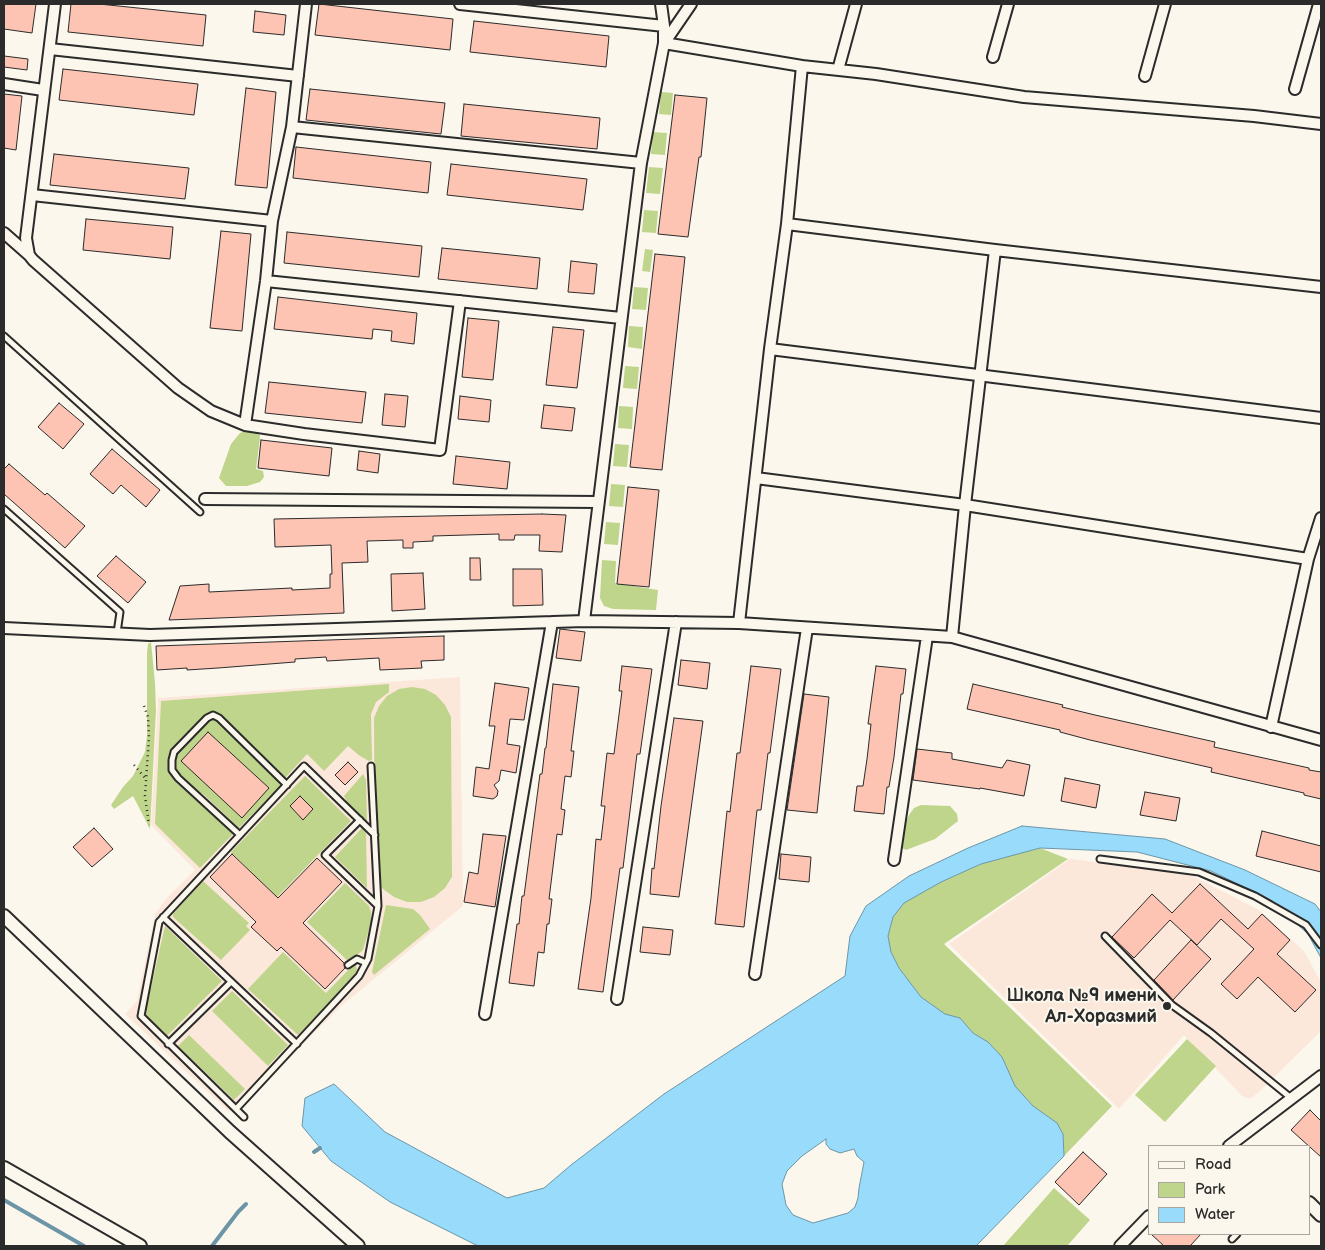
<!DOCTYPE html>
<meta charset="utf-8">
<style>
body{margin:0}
#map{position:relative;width:1325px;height:1250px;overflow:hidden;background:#fbf7ec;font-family:"Balsamiq Sans",sans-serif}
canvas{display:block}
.frame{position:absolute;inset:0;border:5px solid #2b2b2b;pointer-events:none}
.legend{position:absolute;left:1148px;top:1145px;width:162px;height:90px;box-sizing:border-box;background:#fbf7ec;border:1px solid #a8a59f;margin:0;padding:6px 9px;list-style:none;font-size:15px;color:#2b2b2b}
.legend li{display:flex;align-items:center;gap:10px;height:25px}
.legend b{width:25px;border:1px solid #a8a59f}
</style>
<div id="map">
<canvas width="1325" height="1250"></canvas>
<div class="frame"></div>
<ul class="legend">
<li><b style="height:6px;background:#fbf7ec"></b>Road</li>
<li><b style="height:14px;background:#bfd58b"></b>Park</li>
<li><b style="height:14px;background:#98dbfa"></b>Water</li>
</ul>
</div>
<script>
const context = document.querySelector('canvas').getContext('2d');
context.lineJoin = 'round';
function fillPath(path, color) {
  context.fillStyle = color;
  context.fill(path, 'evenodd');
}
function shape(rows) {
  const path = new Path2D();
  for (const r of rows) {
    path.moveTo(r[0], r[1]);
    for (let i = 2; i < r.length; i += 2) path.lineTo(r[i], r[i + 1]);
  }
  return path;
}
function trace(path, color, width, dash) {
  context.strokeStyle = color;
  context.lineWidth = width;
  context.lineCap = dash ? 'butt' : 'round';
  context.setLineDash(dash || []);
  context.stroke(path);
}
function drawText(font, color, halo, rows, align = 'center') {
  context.font = font + ' "Balsamiq Sans",sans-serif';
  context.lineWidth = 4;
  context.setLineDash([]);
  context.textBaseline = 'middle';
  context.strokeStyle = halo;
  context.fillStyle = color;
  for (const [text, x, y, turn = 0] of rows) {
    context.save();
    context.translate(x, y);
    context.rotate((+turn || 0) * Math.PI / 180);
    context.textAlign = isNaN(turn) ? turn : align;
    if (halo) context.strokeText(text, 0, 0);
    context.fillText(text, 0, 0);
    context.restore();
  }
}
fillPath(shape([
 [460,677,463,906,340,1007,241,1106,229,1112,125,1014,137,1001,155,914,165,900,195,870,151,825,158,698],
 [1070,859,1120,865,1193,876,1259,910,1304,951,1321,982,1321,1031,1259,1092,1250,1099,1242,1096,1184,1035,1119,1109,949,944]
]), '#fce8db');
fillPath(shape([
 [661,92,673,93,671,115,659,114],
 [653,132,667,133,665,155,651,154],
 [649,167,663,168,660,194,646,193],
 [644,210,658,211,656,233,642,232],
 [645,249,653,250,650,272,642,271],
 [634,287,648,288,646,310,632,309],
 [629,326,643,327,642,349,628,347],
 [625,366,639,367,637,389,623,388],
 [619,406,633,407,632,429,618,428],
 [250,429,259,431,260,438,256,469,263,471,264,477,260,482,247,486,226,486,219,478,231,444,240,433],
 [615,444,629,445,627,467,613,466],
 [611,484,625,485,623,507,609,506],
 [606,522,620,523,618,545,604,544],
 [602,560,616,561,615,583,658,590,656,610,613,609,604,606,600,598],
 [151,642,155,683,156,710,150,829,133,796,114,809,111,805,123,787,133,776,145,752,147,736,147,653,148,644],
 [389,684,389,692,376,702,371,714,372,760,369,761,360,756,348,746,324,771,307,754,286,777,280,786,239,828,202,793,195,797,233,834,200,868,155,824,161,701],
 [412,687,425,689,436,695,445,705,451,717,452,877,445,888,434,897,421,902,407,902,394,897,383,889,375,877,374,718,379,706,387,696,399,689],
 [363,774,366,780,367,822,347,802,344,796],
 [305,776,351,821,277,897,231,852],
 [921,805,950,806,957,814,958,821,935,839,906,850,902,848,902,844,904,826,909,815,914,808],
 [362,828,366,833,367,888,335,857],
 [1040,848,1068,859,944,944,1112,1106,1064,1156,1063,1134,1057,1123,1033,1106,1015,1086,1002,1057,988,1042,973,1033,960,1018,945,1014,921,997,899,968,891,952,888,936,893,917,904,903,941,882,981,864],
 [203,881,249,923,246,926,250,930,221,960,173,917,173,914],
 [345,883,369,906,371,912,371,922,363,950,349,962,307,922],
 [386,905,413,909,420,915,430,929,374,975,372,972],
 [165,926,222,981,167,1036,145,1014],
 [283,952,326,993,355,963,357,969,355,975,298,1035,248,989],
 [232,991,288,1045,268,1066,212,1011],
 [189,1035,245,1089,234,1100,178,1046],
 [1187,1039,1216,1066,1165,1122,1135,1095],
 [1054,1188,1090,1220,1067,1246,1003,1246]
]), '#bfd58b');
const water = shape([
 [1022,826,1165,839,1245,870,1315,904,1321,912,1321,958,1308,934,1271,900,1211,871,1137,852,1040,848,981,864,941,882,904,903,893,917,888,936,891,952,899,968,921,997,945,1014,960,1018,973,1033,988,1042,1002,1057,1015,1086,1033,1106,1057,1123,1063,1134,1064,1156,976,1246,478,1246,390,1202,331,1161,302,1126,305,1098,334,1084,385,1132,507,1198,544,1188,571,1165,664,1094,845,976,850,936,866,906,909,876,968,848,1022,826],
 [826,1139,826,1144,830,1149,840,1153,854,1149,857,1156,864,1162,859,1188,858,1198,855,1207,848,1213,813,1223,793,1215,786,1205,782,1184,787,1171,802,1156,826,1139]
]);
fillPath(water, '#98dbfa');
trace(water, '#6c95a7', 1);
trace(shape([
 [314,1152,320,1148],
 [4,1200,84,1246],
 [212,1246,238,1212,246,1204]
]), '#6c95a7', 4);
const building = shape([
 [4,4,36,4,32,33,4,29,4,4],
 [71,4,99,4,206,15,203,46,68,32,71,4],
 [319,4,453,19,450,50,315,35,319,4],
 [255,11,286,15,284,35,253,32,255,11],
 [474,21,609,36,606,67,470,52,474,21],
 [4,56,28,59,27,70,4,67,4,56],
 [63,69,198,84,194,115,59,100,63,69],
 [246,88,276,92,267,188,235,185,246,88],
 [310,89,445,103,441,134,306,120,310,89],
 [4,94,22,96,16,150,4,148,4,94],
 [675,95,707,98,701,157,699,157,688,237,658,234,675,95],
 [464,104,600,118,597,149,461,136,464,104],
 [296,147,431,162,428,193,293,178,296,147],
 [54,154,189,168,185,199,50,185,54,154],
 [451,164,587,179,583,210,447,195,451,164],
 [86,219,173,227,170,259,83,250,86,219],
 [221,231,251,234,242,331,210,328,221,231],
 [287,232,422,246,419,277,284,263,287,232],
 [442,248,540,258,537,289,438,279,442,248],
 [655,254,685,257,662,470,630,467,655,254],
 [571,261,597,264,594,294,568,292,571,261],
 [278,297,417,313,414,344,391,341,392,331,373,329,372,339,274,329,278,297],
 [468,318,499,321,493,380,462,377,468,318],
 [553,327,584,330,577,388,546,385,553,327],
 [269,382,366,392,362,423,265,413,269,382],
 [385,394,408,396,405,427,382,425,385,394],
 [460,396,491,400,489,422,458,419,460,396],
 [59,403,84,424,63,449,38,427,59,403],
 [544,405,575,408,572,431,541,428,544,405],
 [261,440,332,448,329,476,258,468,261,440],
 [112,449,160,490,146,507,121,485,113,494,90,474,112,449],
 [359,451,380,454,378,473,357,470,359,451],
 [456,456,510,462,507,489,453,484,456,456],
 [9,464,45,495,47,493,85,526,65,548,4,494,4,469,9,464],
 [628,487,659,490,649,587,617,584,628,487],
 [542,514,566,515,562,552,539,551,540,535,515,535,514,540,499,540,499,534,433,536,433,541,413,542,413,548,403,548,403,540,367,541,368,562,342,563,344,613,169,620,180,586,209,584,209,592,292,588,292,590,330,588,330,574,332,574,331,545,275,547,274,519,542,514],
 [116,556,146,582,128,603,97,576,116,556],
 [470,558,480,558,481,580,470,580,470,558],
 [513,569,542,569,543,605,513,606,513,569],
 [423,573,425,609,392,611,391,574,423,573],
 [560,629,585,632,581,661,556,658,560,629],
 [444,636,444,660,421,661,422,668,380,670,379,658,327,661,326,657,295,659,295,662,218,668,187,670,187,668,157,670,156,646,444,636],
 [681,660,710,663,707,689,678,685,681,660],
 [622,666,652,669,640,754,637,754,623,868,620,868,603,992,578,989,591,898,596,839,601,840,605,806,601,806,607,753,614,754,622,691,619,691,622,666],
 [751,666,781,669,770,753,768,753,761,810,757,810,744,927,715,924,727,811,730,812,737,753,740,753,751,666],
 [876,666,906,669,903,694,901,694,894,757,889,787,887,787,884,814,854,811,857,786,863,786,867,759,871,724,868,724,876,666],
 [495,683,529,688,524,720,510,719,507,744,520,746,516,773,501,770,499,781,494,785,498,791,497,796,493,799,473,796,476,767,489,769,495,726,489,726,495,683],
 [553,684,579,687,571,751,574,751,571,777,565,776,561,809,565,810,562,835,557,834,553,867,549,899,552,899,549,924,547,924,544,953,538,952,534,986,509,983,517,924,519,924,522,896,524,896,540,774,542,774,545,748,546,748,553,684],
 [973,684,1063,705,1062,707,1095,715,1215,742,1214,747,1309,768,1309,770,1321,772,1321,799,1304,795,1304,793,1211,772,1212,768,1090,740,1060,732,1060,730,967,709,973,684],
 [804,694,829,697,817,813,787,810,804,694],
 [674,718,703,721,679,897,650,894,652,868,654,869,661,806,674,718],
 [208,732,269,788,242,818,181,761,208,732],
 [917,749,952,753,952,759,1002,768,1007,760,1030,765,1024,796,980,788,980,789,913,780,917,749],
 [348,762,358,772,345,785,335,775,348,762],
 [1065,778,1100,785,1096,808,1061,801,1065,778],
 [1145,792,1180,798,1176,821,1140,815,1145,792],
 [300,796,313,809,303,820,290,806,300,796],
 [94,828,113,849,92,867,73,847,94,828],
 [1262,831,1321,846,1321,872,1256,856,1262,831],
 [483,834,506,836,495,907,464,902,469,872,478,874,483,834],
 [232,854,278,898,317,858,342,882,303,923,344,963,345,968,325,989,281,947,277,951,251,927,256,922,210,877,232,854],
 [781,854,811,857,809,882,779,879,781,854],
 [1200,884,1248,929,1262,914,1290,940,1277,954,1316,990,1295,1012,1258,977,1237,999,1221,984,1254,949,1221,919,1197,945,1170,920,1134,958,1112,937,1152,894,1172,913,1200,884],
 [643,927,673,930,670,955,640,952,643,927],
 [1191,940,1211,959,1173,1000,1154,980,1191,940],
 [1310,1110,1321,1121,1321,1157,1291,1130,1310,1110],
 [1083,1152,1107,1174,1079,1205,1055,1182,1083,1152],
 [1151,1234,1201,1234,1190,1246,1164,1246,1151,1234]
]);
fillPath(building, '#fdc4b3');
trace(building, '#2b2b2b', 1);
const service = shape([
 [4,336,200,512],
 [4,509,120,612,117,633],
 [360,820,325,855,378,906],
 [240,835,178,778,172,770,172,760,174,752,207,718,213,715,219,718,287,785],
 [1100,859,1199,872,1255,896,1306,925,1321,945],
 [163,917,297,1044],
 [1105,936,1172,1005,1211,1033,1291,1098],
 [348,965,357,959,366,963],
 [168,1044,231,982],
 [236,1109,359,976,368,959,378,906,371,766],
 [244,1117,141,1016,159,922,304,766,375,835],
 [1232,1239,1237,1234]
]);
const minor = shape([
 [55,4,26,238,29,255,33,260,178,388,211,411,245,425,304,434,440,450,460,301],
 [460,4,664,26],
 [665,42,691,4],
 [664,43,802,66,787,224,770,349,739,623],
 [50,49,298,76],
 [993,57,1008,4],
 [802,66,876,74,1024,97,1254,116,1321,124],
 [838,70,856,4],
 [1145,76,1165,4],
 [4,84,43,90],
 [1295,89,1319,4],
 [292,127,641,163],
 [32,195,272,221],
 [787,224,995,250,1321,287],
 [4,233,29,255],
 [266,281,621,318],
 [770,349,1321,418],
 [245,425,266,281,272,221,292,127,306,4],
 [756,478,965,505,1308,559],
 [205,499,598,502],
 [584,621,641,163,664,43,664,26,661,4],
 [4,628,150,635,584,621,739,623,952,637,1321,740],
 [952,637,965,505,995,250],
 [1271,727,1308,559,1321,518],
 [894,860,927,636],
 [755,974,807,628],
 [617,999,676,622],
 [485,1014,552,622],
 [1229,1146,1321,1076],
 [1120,1246,1149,1216]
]);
const tertiary = shape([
 [4,916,230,1132,358,1246],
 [4,1168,140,1246],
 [1309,1203,1321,1215]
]);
trace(service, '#2b2b2b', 9);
trace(minor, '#2b2b2b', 14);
trace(tertiary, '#2b2b2b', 16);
trace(shape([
 [144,706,148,717,149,737,145,796,149,825],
 [134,765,146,779]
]), '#2b2b2b', 2.5, [1, 4]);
trace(service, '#fbf7ec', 5);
trace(minor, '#fbf7ec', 10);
trace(tertiary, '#fbf7ec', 12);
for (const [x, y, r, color] of [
 [1167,1006,5,"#2b2b2b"]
]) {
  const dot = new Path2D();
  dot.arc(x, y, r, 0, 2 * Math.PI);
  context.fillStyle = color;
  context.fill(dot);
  trace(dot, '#fbf7ec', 2);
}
drawText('bold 18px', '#2b2b2b', '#fbf7ec', [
 ["Школа №9 имени",1157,996],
 ["Ал-Хоразмий",1157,1017]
], 'right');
</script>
